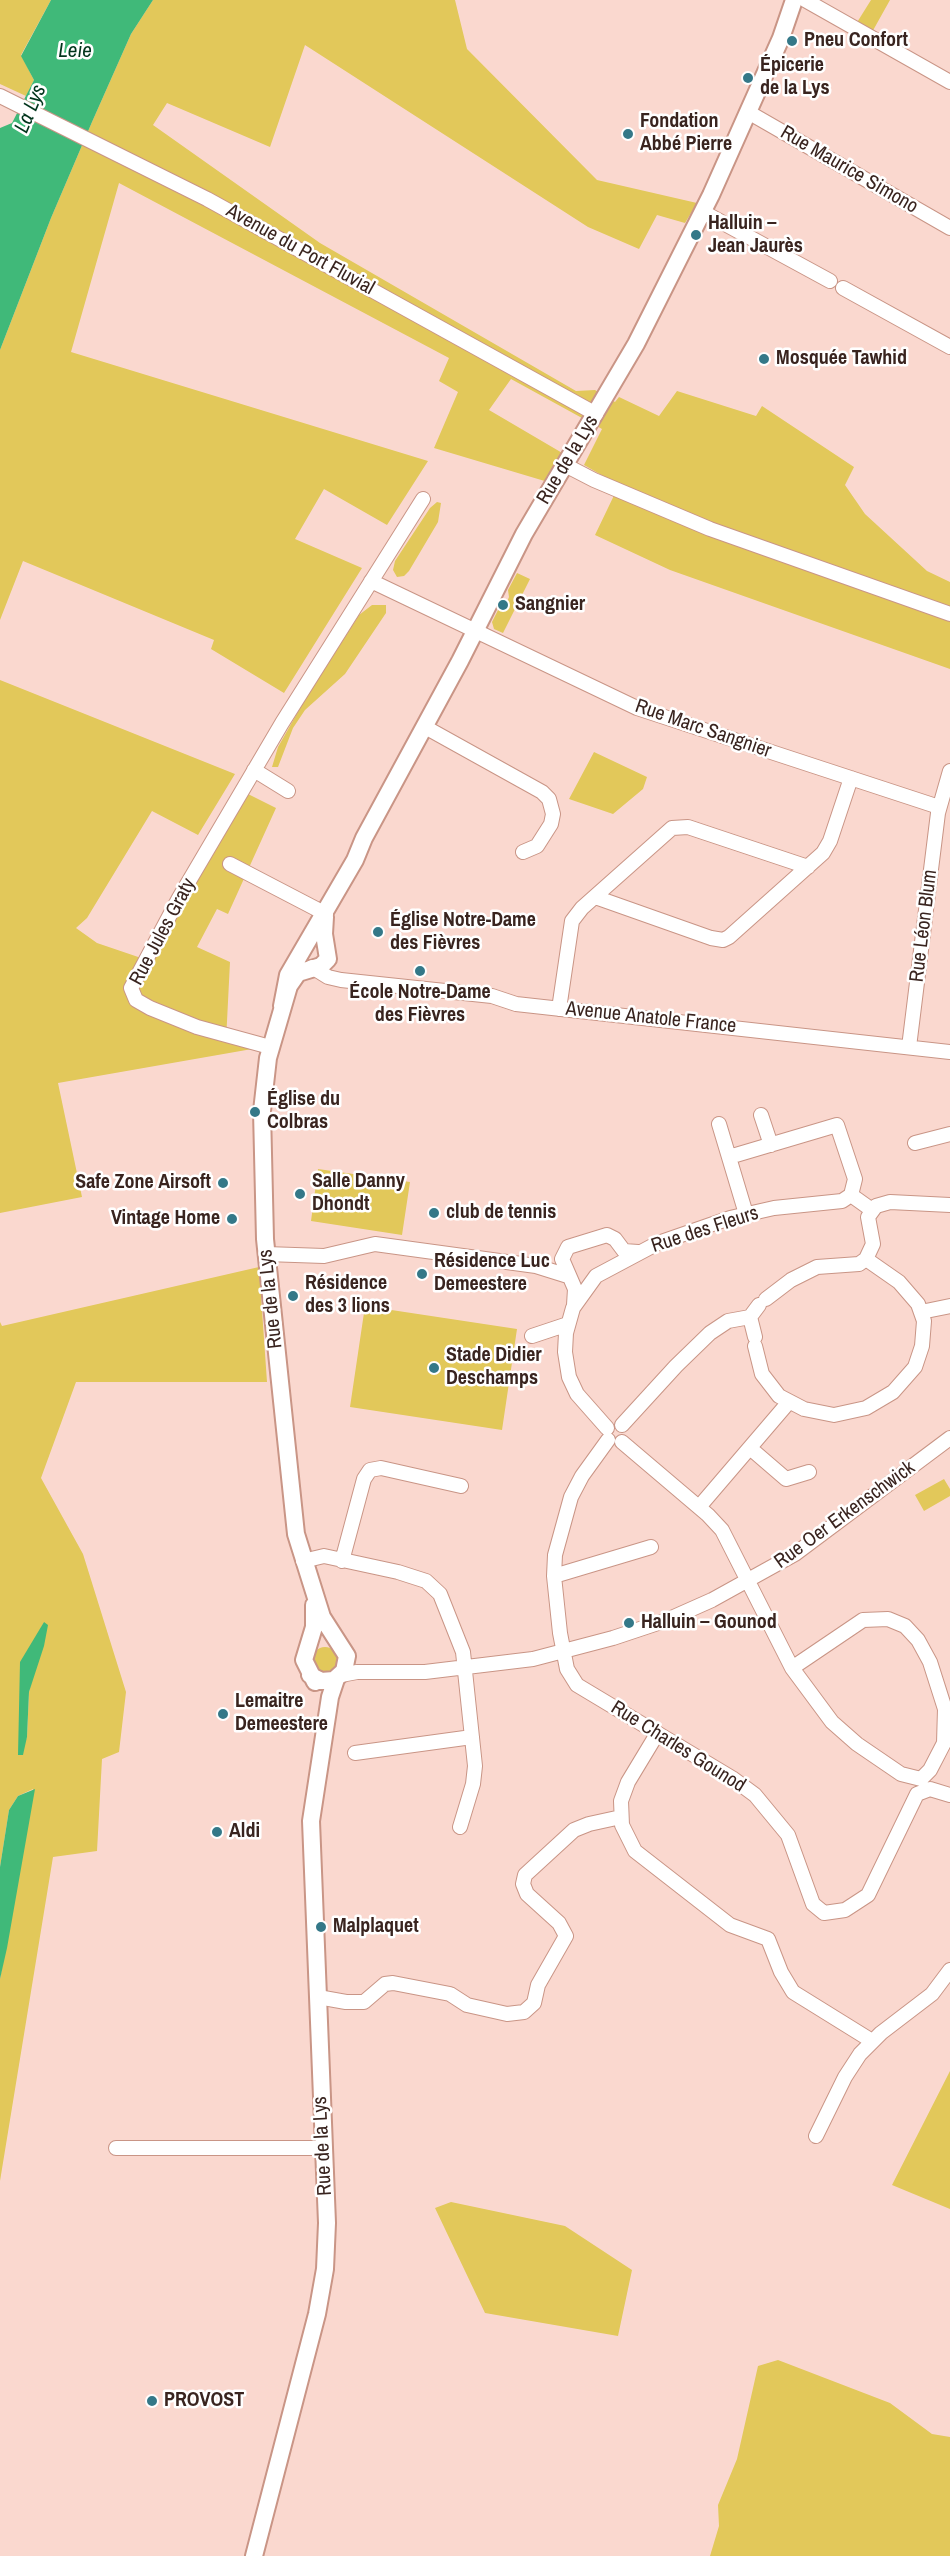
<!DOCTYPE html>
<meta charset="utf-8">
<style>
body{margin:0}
canvas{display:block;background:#fad8cf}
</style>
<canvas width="950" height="2556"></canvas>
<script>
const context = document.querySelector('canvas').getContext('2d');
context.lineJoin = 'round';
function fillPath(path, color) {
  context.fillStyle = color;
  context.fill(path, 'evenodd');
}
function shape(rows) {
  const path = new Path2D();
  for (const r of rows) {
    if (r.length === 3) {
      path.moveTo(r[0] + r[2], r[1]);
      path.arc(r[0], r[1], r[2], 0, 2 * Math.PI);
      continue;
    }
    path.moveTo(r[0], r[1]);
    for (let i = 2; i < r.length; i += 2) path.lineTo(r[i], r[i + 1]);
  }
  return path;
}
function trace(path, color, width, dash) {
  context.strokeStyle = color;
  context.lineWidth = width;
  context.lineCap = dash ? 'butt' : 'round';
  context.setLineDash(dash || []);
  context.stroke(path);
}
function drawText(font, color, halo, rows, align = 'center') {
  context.font = font + ' "Archivo Narrow",sans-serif';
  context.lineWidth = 5;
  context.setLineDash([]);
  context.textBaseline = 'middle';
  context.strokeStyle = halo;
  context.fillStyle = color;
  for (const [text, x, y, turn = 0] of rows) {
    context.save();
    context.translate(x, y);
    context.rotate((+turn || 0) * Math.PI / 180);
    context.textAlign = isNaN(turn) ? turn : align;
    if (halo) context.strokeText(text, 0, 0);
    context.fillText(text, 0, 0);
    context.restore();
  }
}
fillPath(shape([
 [0,0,51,0,21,55,34,80,26,96,0,84],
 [153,0,455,0,467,49,597,180,697,203,685,223,657,215,639,249,588,227,305,45,270,147,167,103,153,125,320,243,576,391,595,390,615,402,619,397,659,416,677,391,756,416,762,406,854,467,845,485,865,514,927,571,950,582,950,669,670,570,595,535,619,485,584,465,602,429,511,379,489,410,564,454,548,482,434,448,458,392,439,381,449,358,119,183,71,352,428,461,387,525,324,489,295,539,362,568,284,693,211,649,214,640,23,561,0,620,0,350,51,218,92,122,131,34],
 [871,0,890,0,871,34,856,24],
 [437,502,441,503,438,522,409,571,404,576,397,577,393,570,395,561,430,508],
 [517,573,530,579,503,633,494,629,492,622,499,608,505,607,509,597,508,590],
 [372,605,386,605,386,613,345,674,305,710,293,728,278,767,272,767,278,747,303,703,359,615],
 [0,680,235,774,198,835,152,811,87,918,76,928,97,943,150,961,246,793,276,808,228,914,217,909,197,947,230,962,226,1041,252,1049,58,1083,82,1197,0,1213],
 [594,752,647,777,643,789,613,814,569,799],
 [318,1169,410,1182,402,1235,311,1221],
 [259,1267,267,1382,76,1382,41,1478,83,1554,126,1692,119,1752,102,1759,97,1851,53,1857,0,2181,0,1979,33,1789,18,1796,9,1810,0,1867,0,1322,2,1326],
 [44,1622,29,1692,27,1737,19,1755,20,1696,37,1637],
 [365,1306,517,1329,502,1430,350,1407],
 [944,1479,950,1489,950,1496,924,1511,915,1495],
 [325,1660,13],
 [950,2071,950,2209,892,2185],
 [451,2202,565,2226,632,2270,618,2336,485,2313,435,2208],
 [778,2360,890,2403,932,2434,950,2437,950,2556,710,2556,719,2526,718,2505,737,2459,758,2366]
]), '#e2c85a');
fillPath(shape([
 [51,0,153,0,131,34,92,122,51,218,0,350,0,128,12,123,34,80,21,56],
 [44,1622,48,1625,44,1646,29,1692,27,1737,23,1755,18,1755,20,1662],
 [35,1789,7,1948,0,1979,0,1867,9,1810,18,1796]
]), '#40b979');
const minor = shape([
 [805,0,950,82],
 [0,96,207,199,596,414],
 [748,112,950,228],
 [703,212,830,281],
 [843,288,950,347],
 [565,465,594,480,710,529,950,614],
 [371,581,637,708,939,807],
 [425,727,542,792,549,799,553,814,551,824,537,846,523,852],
 [254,770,288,791],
 [230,864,326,914],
 [595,897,711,938,723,940,729,937,823,853,830,841,851,778],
 [312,967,328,977,341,980,492,996,516,1004,950,1052],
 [559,1009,572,921,582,908,672,828,688,827,808,867],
 [270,1047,197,1027,150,1008,136,1000,131,988,179,898,282,723,423,499],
 [909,1047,938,813,950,771],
 [761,1115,771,1145],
 [719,1124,746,1214],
 [915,1143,950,1134],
 [729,1157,837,1125,855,1179,851,1195],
 [266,1254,324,1256,375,1244,536,1266,568,1276],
 [866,1259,873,1244,868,1217,876,1206,890,1202,950,1205],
 [574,1305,575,1289,562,1259,568,1247,607,1235,615,1239,624,1251,638,1252],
 [921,1312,950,1306],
 [532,1336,568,1324],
 [755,1337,750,1317,759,1305],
 [755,1346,762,1374,779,1396,804,1409,834,1415,866,1408,893,1392,915,1367,922,1346,924,1321,918,1304,899,1282,866,1259,859,1264,817,1267,791,1280,766,1299],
 [622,1425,676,1366,710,1333,728,1321,750,1317],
 [607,1428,577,1394,569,1377,565,1352,566,1333,573,1308,596,1276,658,1243,730,1218,774,1208,842,1201,851,1195,872,1210],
 [608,1440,582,1476,571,1497,555,1555,554,1576,560,1633,567,1669,577,1685,732,1778,755,1795,788,1835,813,1904,824,1913,845,1910,868,1895,917,1794,930,1789,950,1795],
 [622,1442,708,1515,722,1530,792,1668,832,1722,857,1744,901,1774,921,1779,930,1770,944,1743,945,1709,930,1662,918,1640,905,1626,888,1619,863,1620,792,1668],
 [750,1448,786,1479,809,1472],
 [699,1507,788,1403],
 [303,1561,324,1556,398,1572,426,1581,440,1594,463,1652,475,1766,473,1784,460,1827],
 [342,1561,364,1479,370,1470,381,1468,461,1486],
 [554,1576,651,1547],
 [341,1675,357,1672,425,1672,533,1659,613,1638,667,1620,712,1600,795,1554,950,1438],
 [657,1734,628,1782,621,1801,622,1825,635,1851,730,1925,768,1939,781,1972,793,1992,872,2041],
 [355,1753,472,1737],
 [318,1997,346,2002,364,2002,385,1984,393,1983,450,1994,467,2005,507,2014,524,2012,534,2003,538,1985,566,1936,559,1923,527,1894,523,1884,525,1875,574,1830,589,1824,621,1817],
 [816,2136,845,2077,860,2054,881,2033,932,1994,950,1970],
 [116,2148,324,2148]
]);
const major = shape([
 [282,1006,288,975,355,860,364,838,460,661,524,534,636,344,711,195,781,38,794,0],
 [314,1605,314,1627,304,1660,315,1682],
 [310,1675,321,1681,334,1680,344,1671,347,1656,322,1617,296,1534,265,1239,262,1111,268,1058,289,986,298,973,321,966,328,959,324,934,325,917],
 [254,2556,317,2314,325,2269,327,2223,311,1821,330,1697,336,1679]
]);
trace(minor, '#c99586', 16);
trace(major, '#c99586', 20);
trace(minor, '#fff', 14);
trace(major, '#fff', 16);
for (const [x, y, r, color] of [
 [792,41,6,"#347888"],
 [748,78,6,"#347888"],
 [628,134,6,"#347888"],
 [696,235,6,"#347888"],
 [764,359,6,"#347888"],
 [503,605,6,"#347888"],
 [378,932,6,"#347888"],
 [420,971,6,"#347888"],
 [255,1112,6,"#347888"],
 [223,1183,6,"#347888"],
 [300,1194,6,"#347888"],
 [434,1213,6,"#347888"],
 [232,1219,6,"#347888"],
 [422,1274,6,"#347888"],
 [293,1296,6,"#347888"],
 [434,1368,6,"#347888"],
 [629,1623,6,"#347888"],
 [223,1714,6,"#347888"],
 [217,1832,6,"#347888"],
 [321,1927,6,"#347888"],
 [152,2401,6,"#347888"]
]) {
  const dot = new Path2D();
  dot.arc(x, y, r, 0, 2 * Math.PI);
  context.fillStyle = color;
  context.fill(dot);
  trace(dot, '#fff', 2);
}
drawText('bold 20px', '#39241f', '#fff', [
 ["Pneu Confort",804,41],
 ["Épicerie",760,66],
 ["de la Lys",760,89],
 ["Fondation",640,122],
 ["Abbé Pierre",640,145],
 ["Halluin –",708,224],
 ["Jean Jaurès",708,247],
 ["Mosquée Tawhid",776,359],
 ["Sangnier",515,605],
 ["Église Notre-Dame",390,921],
 ["des Fièvres",390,944],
 ["École Notre-Dame",420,993,"center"],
 ["des Fièvres",420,1016,"center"],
 ["Église du",267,1100],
 ["Colbras",267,1123],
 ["Salle Danny",312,1182],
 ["Dhondt",312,1205],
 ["Safe Zone Airsoft",211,1183,"right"],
 ["club de tennis",446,1213],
 ["Vintage Home",220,1219,"right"],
 ["Résidence Luc",434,1262],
 ["Demeestere",434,1285],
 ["Résidence",305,1284],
 ["des 3 lions",305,1307],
 ["Stade Didier",446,1356],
 ["Deschamps",446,1379],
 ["Halluin – Gounod",641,1623],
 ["Lemaitre",235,1702],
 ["Demeestere",235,1725],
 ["Aldi",229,1832],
 ["Malplaquet",333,1927],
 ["PROVOST",164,2401]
], 'left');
drawText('20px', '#39241f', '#fff', [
 ["Rue Maurice Simono",849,170,30],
 ["Avenue du Port Fluvial",300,250,29],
 ["Rue de la Lys",568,460,-59],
 ["Rue Marc Sangnier",703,729,19],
 ["Rue Léon Blum",924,926,-83],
 ["Rue Jules Graty",163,932,-62],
 ["Avenue Anatole France",651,1018,6],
 ["Rue des Fleurs",705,1230,-18],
 ["Rue de la Lys",271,1299,-96],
 ["Rue Oer Erkenschwick",845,1515,-36],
 ["Rue Charles Gounod",678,1747,32],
 ["Rue de la Lys",323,2146,-93]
]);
drawText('italic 21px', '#01351c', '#fff', [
 ["Leie",75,51],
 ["La Lys",31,109,-67]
]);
</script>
